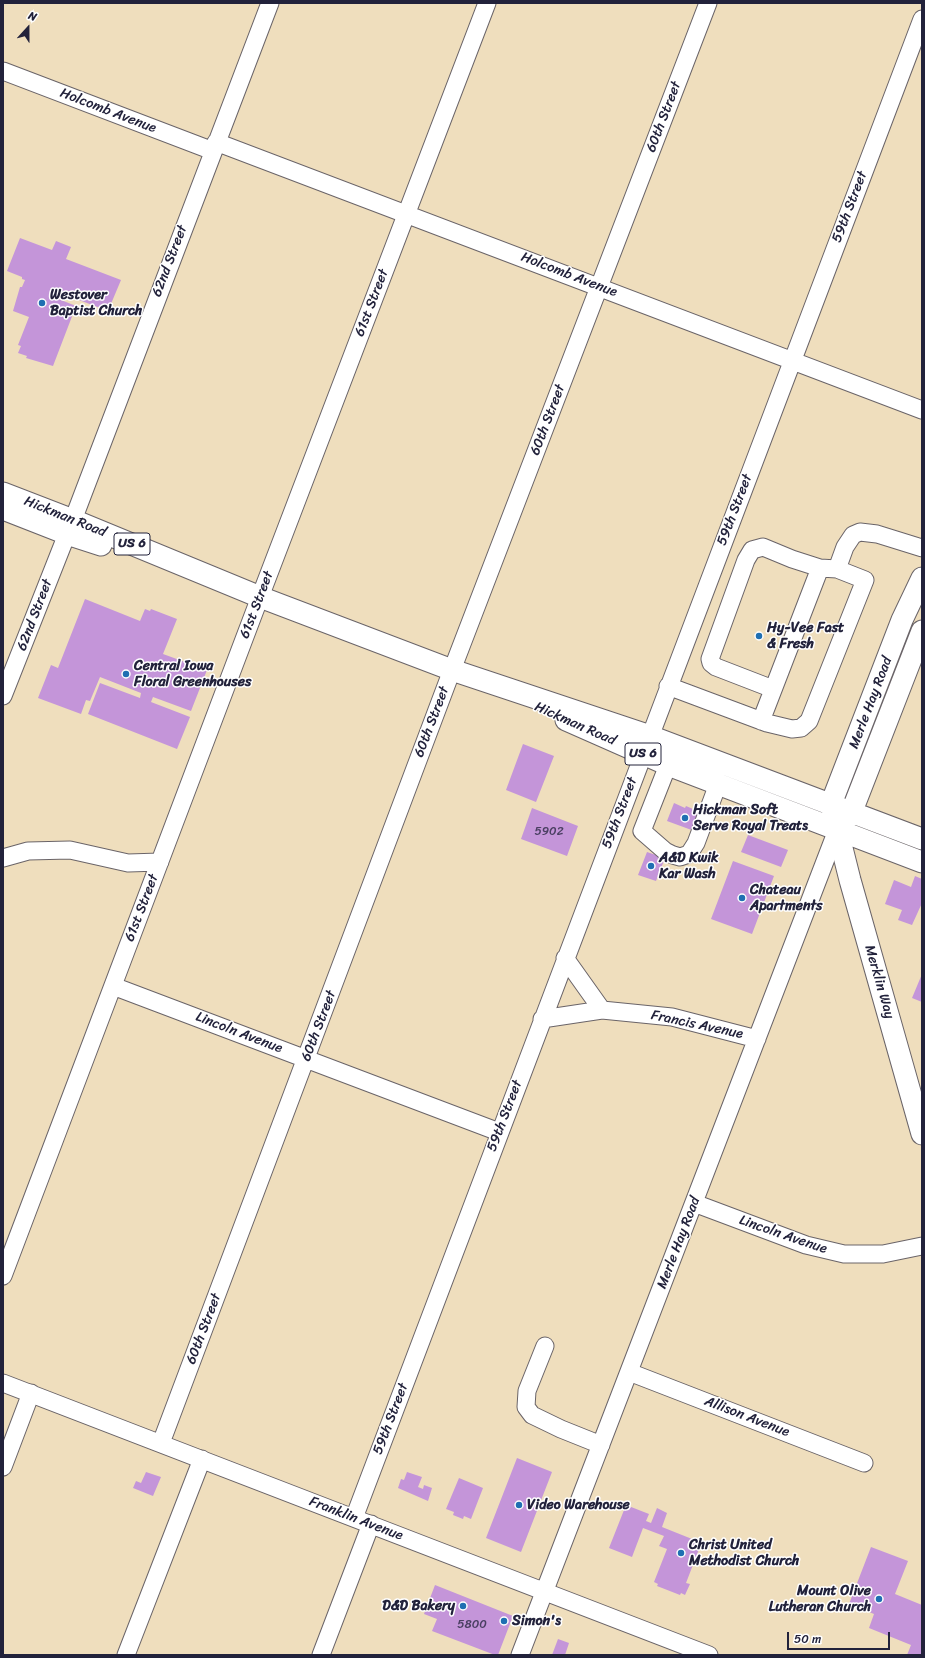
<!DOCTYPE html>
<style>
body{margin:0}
#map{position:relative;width:925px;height:1658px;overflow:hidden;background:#efdebd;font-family:Sriracha,sans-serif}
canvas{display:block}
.frame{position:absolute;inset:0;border:4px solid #22223b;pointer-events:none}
.north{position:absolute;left:8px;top:8px;width:40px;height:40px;-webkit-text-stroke:3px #fff;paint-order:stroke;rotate:21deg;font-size:11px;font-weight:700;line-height:16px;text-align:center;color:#22223b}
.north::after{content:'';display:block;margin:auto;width:14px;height:18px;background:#22223b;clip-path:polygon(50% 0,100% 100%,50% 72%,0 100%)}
.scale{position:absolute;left:787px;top:1632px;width:103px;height:18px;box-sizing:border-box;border:2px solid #22223b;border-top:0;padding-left:5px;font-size:12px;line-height:14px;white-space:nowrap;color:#22223b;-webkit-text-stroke:3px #fff;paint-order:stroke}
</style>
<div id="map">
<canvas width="925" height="1658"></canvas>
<div class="frame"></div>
<div class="north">N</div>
<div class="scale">50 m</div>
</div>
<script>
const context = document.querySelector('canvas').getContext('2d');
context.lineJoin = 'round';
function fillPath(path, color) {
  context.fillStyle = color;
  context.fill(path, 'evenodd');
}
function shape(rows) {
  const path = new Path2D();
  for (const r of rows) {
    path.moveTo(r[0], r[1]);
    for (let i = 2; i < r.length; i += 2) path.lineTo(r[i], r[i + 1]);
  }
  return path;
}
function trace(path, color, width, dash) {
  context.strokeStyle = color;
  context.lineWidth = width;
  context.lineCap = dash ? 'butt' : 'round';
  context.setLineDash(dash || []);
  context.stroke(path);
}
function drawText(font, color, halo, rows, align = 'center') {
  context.font = font + ' Sriracha,sans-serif';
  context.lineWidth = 3;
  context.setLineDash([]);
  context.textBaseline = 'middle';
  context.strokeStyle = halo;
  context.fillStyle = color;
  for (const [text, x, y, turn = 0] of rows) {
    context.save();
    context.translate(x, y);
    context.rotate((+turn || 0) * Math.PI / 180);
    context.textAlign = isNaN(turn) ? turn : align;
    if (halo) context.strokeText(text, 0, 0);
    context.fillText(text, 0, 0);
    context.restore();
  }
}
fillPath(shape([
 [20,238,52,250,56,241,71,247,66,259,121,280,108,311,58,292,56,298,76,306,53,366,26,358,27,356,18,353,21,346,18,345,29,317,13,311,20,287,22,287,25,280,22,279,22,277,7,271],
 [85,599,140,621,145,609,150,611,151,609,177,619,163,654,207,670,191,711,153,697,151,702,190,717,177,749,88,714,100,683,140,698,141,693,100,677,90,701,86,700,81,714,38,698,51,665,58,668],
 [523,744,554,756,536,802,506,790],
 [674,803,685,808,686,806,693,809,692,811,703,815,697,832,667,821],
 [532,808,578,826,567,856,521,839],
 [748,835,788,850,781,867,741,852],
 [647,852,665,858,656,881,638,875],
 [733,861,774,876,752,934,711,919],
 [915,876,922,879,922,903,912,925,898,920,902,910,885,904,894,880,911,887],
 [922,974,922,1002,912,998],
 [517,1458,552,1472,521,1552,486,1538],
 [146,1472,161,1477,153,1496,133,1488,136,1481,141,1483],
 [407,1472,422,1477,418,1487,423,1489,424,1485,432,1488,428,1501,398,1488,401,1479,404,1480],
 [459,1478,483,1488,471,1519,464,1516,463,1519,453,1515,454,1512,446,1509],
 [626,1505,649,1514,646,1521,651,1523,657,1508,667,1513,662,1527,697,1541,697,1543,701,1544,686,1583,690,1584,685,1595,681,1593,680,1595,657,1586,658,1584,654,1582,667,1549,659,1546,664,1536,643,1528,632,1557,609,1548],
 [871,1547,908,1561,895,1594,922,1605,922,1655,907,1655,911,1645,869,1628,874,1614,849,1604],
 [435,1585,513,1616,498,1655,495,1655,432,1631,437,1619,424,1614],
 [558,1639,569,1643,565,1655,552,1655]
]), '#c495d9');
const minor = shape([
 [3,71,213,151],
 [216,142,922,410],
 [73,520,270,3],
 [668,686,767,723,792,729,801,728,809,721,865,580,837,569,845,547,853,535,860,532,877,534,922,548],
 [773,689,716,667,711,663,710,659,746,560,752,550,763,547,792,559,820,568,837,569],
 [3,696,67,534],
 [761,721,820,568],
 [668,765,642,831,665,851,673,855,680,857,689,854,696,843,718,784],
 [3,858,28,851,70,850,128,863,160,862],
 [565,958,602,1010],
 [113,986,499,1132],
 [542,1019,602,1010,672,1017,757,1039],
 [694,1203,806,1245,844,1254,883,1254,922,1246],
 [3,1276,260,597,487,3],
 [545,1346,527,1391,526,1407,532,1415,561,1429,601,1445],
 [629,1372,864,1463],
 [3,1383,709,1655],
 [161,1443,452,670,708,3],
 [3,1467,31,1393],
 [354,1518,922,19],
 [126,1655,202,1459],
 [321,1655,371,1524],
 [520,1655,837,830]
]);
const major = shape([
 [3,493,73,520,260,597,452,670,650,736,922,839],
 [3,509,67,534,101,545],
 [922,578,902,620,831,804,850,880,922,1134],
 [566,720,668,765,922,862],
 [844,822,852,811,922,631]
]);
trace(minor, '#6a6468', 19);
trace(major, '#6a6468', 23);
trace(minor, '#fff', 17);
trace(major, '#fff', 21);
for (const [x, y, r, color] of [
 [42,303,4,"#1f6fb2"],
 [759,636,4,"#1f6fb2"],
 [126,674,4,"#1f6fb2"],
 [685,818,4,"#1f6fb2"],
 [651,866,4,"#1f6fb2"],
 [742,898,4,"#1f6fb2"],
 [519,1505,4,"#1f6fb2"],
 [681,1553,4,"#1f6fb2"],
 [879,1599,4,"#1f6fb2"],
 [463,1606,4,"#1f6fb2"],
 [504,1621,4,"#1f6fb2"]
]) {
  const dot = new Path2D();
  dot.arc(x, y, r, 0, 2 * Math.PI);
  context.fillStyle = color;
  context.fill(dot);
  trace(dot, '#fff', 1.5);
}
drawText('12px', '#4a3f62', null, [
 ["5902",549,832],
 ["5800",472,1625]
]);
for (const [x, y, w] of [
 [132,544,36],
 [643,754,36]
]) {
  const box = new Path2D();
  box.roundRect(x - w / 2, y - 11, w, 22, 3);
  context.fillStyle = '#fff';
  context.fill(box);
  trace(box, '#22223b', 1);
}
drawText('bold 13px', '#22223b', null, [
 ["US 6",132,544],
 ["US 6",643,754]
]);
drawText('14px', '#22223b', '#fff', [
 ["Holcomb Avenue",108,111,21],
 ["60th Street",664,117,-69],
 ["59th Street",850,207,-69],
 ["62nd Street",170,261,-69],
 ["Holcomb Avenue",569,275,21],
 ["61st Street",372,303,-69],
 ["60th Street",548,420,-69],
 ["59th Street",735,510,-69],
 ["Hickman Road",65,517,22],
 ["61st Street",257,605,-69],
 ["62nd Street",35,615,-69],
 ["Merle Hay Road",871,703,-69],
 ["60th Street",432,722,-69],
 ["Hickman Road",575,724,24],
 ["59th Street",620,813,-69],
 ["61st Street",142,908,-69],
 ["Merklin Way",879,982,74],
 ["Francis Avenue",697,1025,12],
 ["60th Street",319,1026,-69],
 ["Lincoln Avenue",239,1033,21],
 ["59th Street",505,1116,-69],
 ["Lincoln Avenue",783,1235,19],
 ["Merle Hay Road",679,1243,-69],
 ["60th Street",204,1329,-69],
 ["Allison Avenue",747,1417,21],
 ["59th Street",391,1419,-69],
 ["Franklin Avenue",356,1519,21]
]);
drawText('bold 14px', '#22223b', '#fff', [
 ["Westover",50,295],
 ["Baptist Church",50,311],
 ["Hy-Vee Fast",767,628],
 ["& Fresh",767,644],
 ["Central Iowa",134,666],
 ["Floral Greenhouses",134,682],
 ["Hickman Soft",693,810],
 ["Serve Royal Treats",693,826],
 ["A&D Kwik",659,858],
 ["Kar Wash",659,874],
 ["Chateau",750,890],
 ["Apartments",750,906],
 ["Video Warehouse",527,1505],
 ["Christ United",689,1545],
 ["Methodist Church",689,1561],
 ["Mount Olive",871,1591,"right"],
 ["Lutheran Church",871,1607,"right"],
 ["D&D Bakery",455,1606,"right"],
 ["Simon's",512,1621]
], 'left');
</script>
